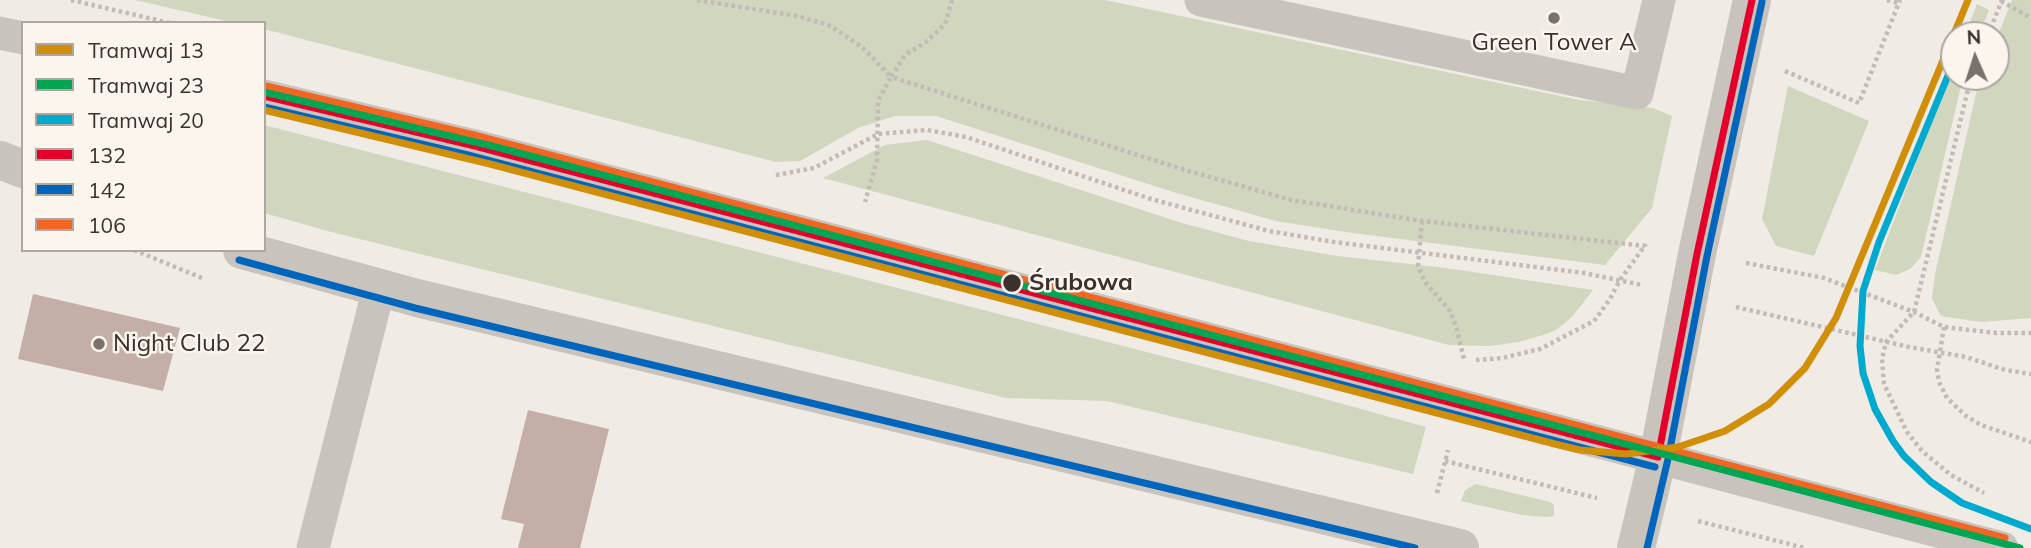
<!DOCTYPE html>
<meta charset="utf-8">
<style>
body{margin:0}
#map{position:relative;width:2031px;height:548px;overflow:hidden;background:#f0ebe5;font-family:Mulish,sans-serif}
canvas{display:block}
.legend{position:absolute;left:21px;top:21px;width:245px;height:231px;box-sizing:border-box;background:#fbf5ee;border:2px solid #aea6a0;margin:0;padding:9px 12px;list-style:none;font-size:21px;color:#3b302b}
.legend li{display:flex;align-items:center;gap:14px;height:35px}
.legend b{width:35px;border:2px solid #aea6a0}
.north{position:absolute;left:1940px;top:21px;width:70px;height:70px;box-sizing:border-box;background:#fbf5ee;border:2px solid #aea6a0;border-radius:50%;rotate:357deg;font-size:19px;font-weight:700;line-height:28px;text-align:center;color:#3b302b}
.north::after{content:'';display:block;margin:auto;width:24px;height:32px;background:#7a716c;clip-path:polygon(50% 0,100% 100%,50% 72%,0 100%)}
</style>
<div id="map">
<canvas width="2031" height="548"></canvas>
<ul class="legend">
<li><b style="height:9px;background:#d18e09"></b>Tramwaj 13</li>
<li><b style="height:9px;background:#00a651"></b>Tramwaj 23</li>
<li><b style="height:9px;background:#00a9ce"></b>Tramwaj 20</li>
<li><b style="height:9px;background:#e4002b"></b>132</li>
<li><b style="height:9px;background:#0065bd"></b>142</li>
<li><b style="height:9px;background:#f26522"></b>106</li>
</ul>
<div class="north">N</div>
</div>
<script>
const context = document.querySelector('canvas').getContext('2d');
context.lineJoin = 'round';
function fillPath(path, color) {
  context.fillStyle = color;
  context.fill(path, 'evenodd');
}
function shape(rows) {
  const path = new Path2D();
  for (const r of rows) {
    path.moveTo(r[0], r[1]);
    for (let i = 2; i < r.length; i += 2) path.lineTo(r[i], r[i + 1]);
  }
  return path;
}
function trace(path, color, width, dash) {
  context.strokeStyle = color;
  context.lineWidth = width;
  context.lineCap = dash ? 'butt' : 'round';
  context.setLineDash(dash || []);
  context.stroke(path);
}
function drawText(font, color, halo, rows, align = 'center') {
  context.font = font + ' Mulish,sans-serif';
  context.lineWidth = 5;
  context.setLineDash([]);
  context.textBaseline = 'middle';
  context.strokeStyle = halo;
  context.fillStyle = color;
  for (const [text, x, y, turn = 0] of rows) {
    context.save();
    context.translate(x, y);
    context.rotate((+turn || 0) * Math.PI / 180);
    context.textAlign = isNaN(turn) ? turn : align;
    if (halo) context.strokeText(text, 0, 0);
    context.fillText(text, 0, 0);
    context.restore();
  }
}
fillPath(shape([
 [135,0,1105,0,1579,100,1653,108,1672,116,1652,208,1605,265,1345,232,1276,221,1173,192,936,116,895,116,858,128,800,161,776,162,264,29,264,23,235,23],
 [2012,0,2031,0,2031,318,1981,322,1941,316,1932,299,1935,274,1978,85,1981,77,1996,77,1996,40],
 [1977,4,1989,10,1979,35,1965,35],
 [1954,64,1954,77,1963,77,1921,257,1910,269,1896,275,1875,270],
 [1788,86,1869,121,1814,256,1776,246,1762,219],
 [264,125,1267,383,1426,427,1413,474,1107,401,1006,398,335,233,264,213],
 [927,140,1182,223,1249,241,1337,256,1446,268,1593,290,1572,317,1556,330,1543,335,1519,342,1489,346,1449,345,823,178,885,145],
 [1476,484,1550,502,1554,505,1554,516,1545,517,1522,515,1461,501,1465,490]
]), '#d1d6bf');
fillPath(shape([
 [33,294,180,328,163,391,18,359],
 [528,410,609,429,580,548,518,548,524,524,501,519]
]), '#c3afa7');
trace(shape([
 [71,0,170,23],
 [697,0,797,16,829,25,862,47,891,77,878,101,877,160,865,202],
 [952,0,945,24,926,42,905,55,891,77,1185,170,1291,200,1422,221,1645,246],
 [1887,0,1898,3],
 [2001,1,2031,18],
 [1988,35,2002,0],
 [1785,71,1859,103,1900,0],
 [1971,77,1914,312,1886,342,1882,359,1884,384,1907,432,1922,451,1951,475,1984,493],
 [776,175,814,168,878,134,927,130,966,137,1151,199,1269,231,1334,242,1584,273,1642,285],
 [1422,221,1418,266,1425,282,1450,311,1456,326,1464,359],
 [134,250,202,278],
 [1746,263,1824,278,1914,312,1944,327,1996,333,2031,333],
 [1736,307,1909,347,1966,357,2005,370,2031,374],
 [1944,327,1937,370,1939,382,1947,398,1966,416,1981,425,2031,442],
 [1476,360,1502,358,1540,349,1594,321,1610,299,1620,280,1646,244],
 [1445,461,1597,498],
 [1437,493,1448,450],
 [1698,521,1805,548]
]), '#c2bbb6', 4.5, [3.5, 3.5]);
trace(shape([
 [1201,0,1637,93,1659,0],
 [0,33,23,38],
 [264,96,471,145,2002,548],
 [313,548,379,288]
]), '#c9c3be', 33);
trace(shape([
 [0,160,23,169],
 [242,250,417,298,1460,548],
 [1636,548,1658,457,1697,254,1752,0]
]), '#c9c3be', 38);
trace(shape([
 [264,96,471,145,1658,457],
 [1658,457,1697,254,1752,0]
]), '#e4002b', 7);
trace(shape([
 [264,107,468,155,1655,467],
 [239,260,415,308,1415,548],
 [1647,548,1668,459,1707,256,1762,2]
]), '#0065bd', 7);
trace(shape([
 [266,86,474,135,2005,538]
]), '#f26522', 7);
trace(shape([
 [264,110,490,164,1555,444,1580,450,1626,454,1678,447,1725,431,1769,404,1805,368,1836,318,1968,0]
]), '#d18e09', 7);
trace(shape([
 [264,92,496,147,2020,548]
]), '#00a651', 7);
trace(shape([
 [1954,61,1879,242,1863,291,1860,346,1863,373,1875,409,1893,441,1904,456,1931,482,1962,503,2031,529]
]), '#00a9ce', 7);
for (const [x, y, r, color] of [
 [1554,18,7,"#7a716c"],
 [1012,283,10,"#3b302b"],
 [99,344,7,"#7a716c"]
]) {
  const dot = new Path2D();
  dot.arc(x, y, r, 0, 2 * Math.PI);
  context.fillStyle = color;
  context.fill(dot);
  trace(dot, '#fbf5ee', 2.5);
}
drawText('24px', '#3b302b', '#fbf5ee', [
 ["Green Tower A",1554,43],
 ["Night Club 22",113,344,"left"]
]);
drawText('bold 24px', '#3b302b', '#fbf5ee', [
 ["Śrubowa",1029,283]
], 'left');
</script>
